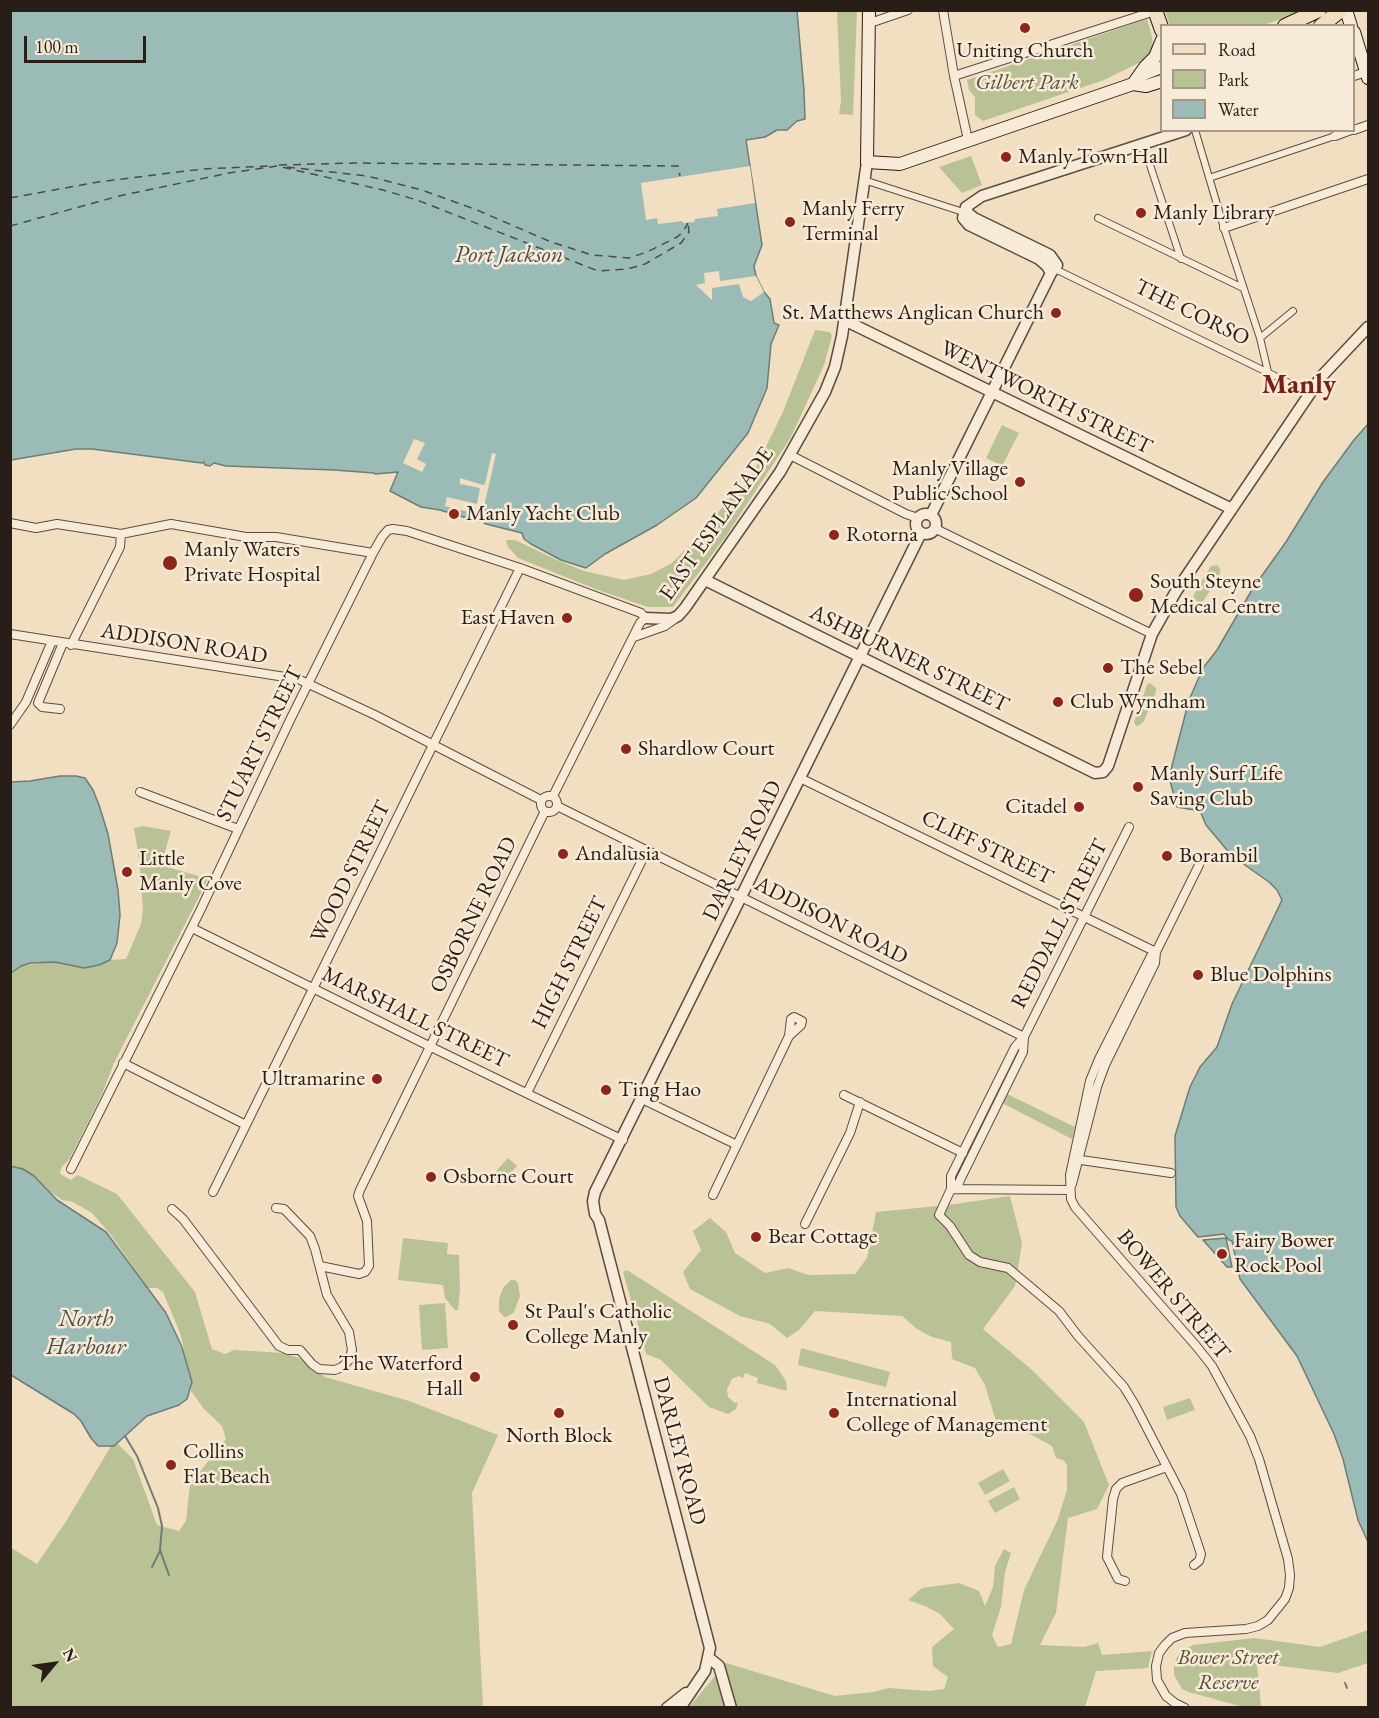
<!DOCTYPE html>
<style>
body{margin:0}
#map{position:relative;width:1379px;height:1718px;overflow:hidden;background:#f2dfc1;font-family:"EB Garamond",serif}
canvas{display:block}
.frame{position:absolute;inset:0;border:12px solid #281e17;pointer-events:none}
.legend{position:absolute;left:1160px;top:24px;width:195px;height:108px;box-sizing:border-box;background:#f7ead7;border:2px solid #a4988a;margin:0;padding:8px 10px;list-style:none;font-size:18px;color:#281e17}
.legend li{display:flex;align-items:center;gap:12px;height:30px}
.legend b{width:30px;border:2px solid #a4988a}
.north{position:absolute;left:24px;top:1634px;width:60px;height:60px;-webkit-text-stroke:4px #f7ead7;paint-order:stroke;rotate:61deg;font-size:16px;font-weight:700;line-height:24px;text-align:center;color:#281e17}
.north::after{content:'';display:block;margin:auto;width:21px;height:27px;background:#281e17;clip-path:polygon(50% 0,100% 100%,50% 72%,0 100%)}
.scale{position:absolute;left:24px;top:36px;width:122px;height:27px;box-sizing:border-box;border:3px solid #281e17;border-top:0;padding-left:8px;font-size:18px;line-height:21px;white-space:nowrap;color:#281e17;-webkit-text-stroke:4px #f7ead7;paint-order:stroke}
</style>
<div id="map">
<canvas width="1379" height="1718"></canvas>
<div class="frame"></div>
<ul class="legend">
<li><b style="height:8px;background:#f2dfc1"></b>Road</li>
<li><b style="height:16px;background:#b9c294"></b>Park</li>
<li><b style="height:16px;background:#9bbcb6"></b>Water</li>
</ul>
<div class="north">N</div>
<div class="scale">100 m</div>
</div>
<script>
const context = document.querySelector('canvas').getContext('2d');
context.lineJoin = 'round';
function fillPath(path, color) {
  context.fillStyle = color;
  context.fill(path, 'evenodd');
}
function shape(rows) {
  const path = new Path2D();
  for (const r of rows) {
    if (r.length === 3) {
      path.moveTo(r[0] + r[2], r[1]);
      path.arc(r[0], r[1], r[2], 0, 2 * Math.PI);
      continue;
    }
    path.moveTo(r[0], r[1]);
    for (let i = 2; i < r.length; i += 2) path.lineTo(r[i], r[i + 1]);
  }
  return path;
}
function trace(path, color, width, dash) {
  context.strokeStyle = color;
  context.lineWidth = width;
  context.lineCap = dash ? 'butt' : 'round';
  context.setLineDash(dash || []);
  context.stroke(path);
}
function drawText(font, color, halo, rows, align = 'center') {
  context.font = font + ' "EB Garamond",serif';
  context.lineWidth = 5;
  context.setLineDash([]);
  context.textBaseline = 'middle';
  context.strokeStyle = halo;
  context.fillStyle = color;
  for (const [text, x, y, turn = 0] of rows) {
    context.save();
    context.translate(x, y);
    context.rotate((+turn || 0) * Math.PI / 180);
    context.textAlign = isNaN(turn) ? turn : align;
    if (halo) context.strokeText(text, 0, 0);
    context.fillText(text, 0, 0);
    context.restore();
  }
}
fillPath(shape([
 [837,11,857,11,853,115,839,114,841,101],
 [1165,11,1306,11,1260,26,1170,25],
 [1147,19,1152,37,1153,48,1145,60,1104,80,983,121,975,115,975,97,969,90,967,80],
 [971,156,982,185,962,193,939,167],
 [815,330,830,332,832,336,824,365,791,437,726,536,673,607,648,607,598,590,518,558,508,547,506,540,515,540,555,559,584,571,624,580,651,574,672,563,697,538,729,499,739,489,742,489,745,485,743,482,753,473,783,412],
 [1002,425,1019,433,1002,466,986,458],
 [1217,565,1220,568,1220,574,1204,600,1199,603,1193,597,1198,587,1211,566],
 [1150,683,1156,688,1156,692,1144,721,1140,725,1136,726,1134,722,1147,685],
 [143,826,171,831,161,865,208,879,114,1063,102,1094,70,1158,61,1168,60,1174,71,1180,78,1175,117,1194,195,1292,212,1349,225,1354,234,1350,284,1353,299,1358,325,1377,409,1401,498,1435,472,1493,483,1707,11,1707,10,1547,37,1564,67,1520,111,1446,118,1444,133,1459,157,1525,179,1531,186,1521,190,1484,226,1439,222,1426,204,1409,191,1391,192,1382,180,1333,163,1292,157,1288,148,1288,111,1235,92,1213,73,1202,62,1200,45,1188,33,1176,11,1166,11,973,23,965,55,962,78,967,99,965,110,960,126,959,141,924,143,909,139,858,134,828],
 [1007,1094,1075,1127,1072,1139,1002,1103],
 [508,1158,517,1166,498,1187,489,1179],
 [1010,1196,1022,1243,1015,1286,983,1329,1031,1369,1084,1422,1109,1485,1097,1509,1068,1518,1056,1613,1040,1645,1084,1647,1098,1643,1102,1655,1152,1651,1148,1668,1096,1671,1085,1707,689,1707,726,1663,835,1696,873,1692,889,1688,929,1691,944,1689,948,1677,933,1666,932,1647,954,1629,940,1614,925,1606,908,1600,922,1588,959,1583,979,1591,985,1606,993,1587,995,1566,1004,1549,1011,1553,1005,1572,1001,1607,992,1635,998,1647,1011,1644,1024,1590,1058,1519,1067,1490,1067,1465,1063,1460,1056,1458,1052,1446,1030,1434,1008,1428,996,1421,985,1385,975,1368,952,1359,951,1342,932,1337,917,1329,902,1316,815,1311,799,1330,787,1338,770,1324,740,1316,690,1289,683,1272,701,1250,693,1231,710,1218,726,1232,735,1253,765,1273,788,1268,808,1275,855,1274,867,1258,876,1212,948,1205],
 [403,1238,448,1243,447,1254,459,1255,460,1290,458,1310,455,1310,445,1298,443,1285,398,1280],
 [627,1270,775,1365,786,1381,787,1391,757,1383,758,1378,745,1373,743,1378,739,1376,732,1379,727,1389,728,1397,735,1403,738,1402,736,1409,728,1414,709,1407,661,1360,646,1354,623,1272],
 [511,1280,515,1280,518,1283,520,1296,514,1312,507,1317,504,1317,499,1311,499,1299,503,1288],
 [445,1303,448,1348,422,1350,419,1305],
 [801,1348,890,1372,886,1387,798,1365],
 [1190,1398,1195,1410,1167,1420,1163,1407],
 [1003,1469,1010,1481,985,1495,978,1483],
 [1014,1487,1020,1499,995,1513,988,1501],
 [1368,1630,1368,1663,1338,1673,1257,1663,1261,1707,1243,1707,1189,1692,1182,1689,1174,1675,1174,1665,1177,1657,1182,1651,1193,1645,1254,1638,1320,1647]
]), '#b9c294');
const water = shape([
 [11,11,797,11,804,90,805,119,797,121,787,130,777,130,765,137,746,140,762,245,754,266,756,276,764,292,770,299,774,323,779,325,771,344,767,388,748,433,696,498,657,525,605,554,586,568,561,560,531,544,524,539,522,533,490,525,440,510,421,507,390,491,398,472,375,474,374,473,334,470,226,466,214,463,210,466,205,465,204,462,202,463,92,449,76,449,11,460,11,11],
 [1368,424,1368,1542,1358,1520,1343,1459,1334,1434,1297,1356,1240,1279,1232,1241,1229,1240,1224,1234,1198,1237,1180,1216,1176,1207,1175,1136,1190,1087,1200,1067,1217,1047,1232,1004,1282,900,1277,890,1269,882,1232,856,1206,825,1200,811,1177,807,1169,777,1189,700,1203,668,1217,650,1253,588,1286,542,1323,482,1354,440,1368,424],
 [60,776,76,776,85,778,93,790,99,805,108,834,118,890,120,915,117,943,110,960,99,965,84,968,55,962,30,963,21,966,11,973,11,782,30,781,60,776],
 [10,1166,23,1169,34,1176,57,1200,106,1232,166,1313,182,1347,192,1382,187,1399,179,1405,147,1416,114,1446,98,1446,91,1438,81,1421,74,1414,11,1375,10,1166],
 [1226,1238,1232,1267,1227,1267,1203,1240,1226,1238]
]);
fillPath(water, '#9bbcb6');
trace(water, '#6d7d76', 1.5);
fillPath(shape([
 [750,166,755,203,717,209,718,216,695,219,694,222,683,223,682,221,658,224,657,218,646,220,641,183],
 [719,271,720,281,756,276,764,292,751,301,743,297,739,284,712,288,712,300,696,285,705,283,704,273],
 [414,439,425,443,417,459,426,464,422,472,403,463],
 [492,453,496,454,482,515,484,519,483,526,480,525,481,519,468,517,469,512,445,506,447,497,477,504,480,488,460,484,460,478,483,485,485,484]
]), '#f2dfc1');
trace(shape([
 [125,1436,137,1456,158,1508,162,1526,160,1550,169,1575],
 [152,1567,160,1551],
 [1345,1683,1347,1688]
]), '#6d7d76', 2);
trace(shape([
 [279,165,354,163,678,166,680,176],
 [287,167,367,176,422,190,477,210,551,242,592,255,629,258,647,252,677,237,683,232,688,223],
 [10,198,98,182,203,169,268,166],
 [10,226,119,196,229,173,277,166,383,190,417,200,598,271,628,269,645,264,681,243,689,232,688,223]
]), '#4a4d47', 1.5, [8, 6]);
const pedestrian = shape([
 [1195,130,1224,228,1260,338,1268,372],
 [1149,162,1181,259],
 [1209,178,1335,136],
 [864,180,963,212],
 [1098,218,1243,288],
 [1055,269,1310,393],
 [1260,338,1293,311]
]);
const minor = shape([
 [943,10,954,76,968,140],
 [870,23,908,10],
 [954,76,1155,11],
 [1354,76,1368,71],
 [1354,130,1368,125],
 [1335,136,1351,130],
 [1224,228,1368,179],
 [790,455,906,514,918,518],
 [10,523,36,528,57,524,121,534,120,547,71,645],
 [936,529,1152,634],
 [121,534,171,524,246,537,276,537,373,553],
 [10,634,298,679,375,715,541,800],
 [634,637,665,626,676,618],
 [60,709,42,707,38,703,63,643],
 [10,725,26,702,52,641],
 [800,778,1156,952],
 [140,792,238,829],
 [549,804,8],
 [557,806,1024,1037],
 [192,928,429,1046,623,1140],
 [1156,952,1151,956,1099,1059,1090,1081,1070,1175,1071,1199,1075,1207,1197,1347,1212,1366,1250,1436,1259,1459,1288,1559,1290,1575,1289,1588,1285,1599,1268,1620,1258,1626,1246,1629,1185,1633,1172,1638,1165,1645,1159,1653,1156,1666,1157,1680,1166,1696,1175,1703,1185,1708],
 [1024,1037,1023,1052,961,1178,959,1183,951,1189,939,1215,950,1226,969,1255,980,1262,1008,1268,1059,1311,1078,1336,1124,1387,1135,1405,1181,1494,1201,1554,1199,1561,1194,1565],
 [123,1063,246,1125],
 [527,1093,647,850],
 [844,1095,963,1153],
 [642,1099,737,1145],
 [1074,1159,1171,1173],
 [71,1169,200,911,291,718,373,553,382,537,388,530,393,529,407,531,520,568,641,613,645,618,640,623,553,796],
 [1072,1184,1097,1087,1105,1065,1155,963,1156,952,1199,865],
 [951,1189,951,1176,1015,1047,1024,1037,1129,827],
 [952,1189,1070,1190],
 [213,1192,520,568],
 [713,1195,789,1036,791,1019,794,1017,802,1021,801,1025,789,1036],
 [172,1209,183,1219,279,1346,288,1350,300,1350,312,1364,319,1369,335,1370,342,1367,349,1360,352,1350,349,1332,327,1295,315,1249,310,1236,284,1209,276,1208],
 [805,1224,850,1133,860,1102],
 [320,1266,359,1274,365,1272,369,1266,367,1221,358,1196,360,1190,545,811],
 [1125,1581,1118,1579,1107,1557,1113,1499,1116,1489,1122,1483,1167,1467]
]);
const tertiary = shape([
 [1051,273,1047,266,1039,259,969,225,963,218,966,207,982,196,1186,130],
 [844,320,1232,509],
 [926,524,10],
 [931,515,1051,273,1057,265,1050,255,974,218,968,213,966,207],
 [705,580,1095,773,1103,772,1108,766,1152,634,1175,593,1321,377,1368,327],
 [645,618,671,619,678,616,685,608,780,472,825,392,835,367,842,336,867,162],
 [709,1658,719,1666,731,1708],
 [667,1708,686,1693],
 [680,1708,705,1671,710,1648,599,1220,595,1214,593,1201,595,1192,921,533]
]);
const secondary = shape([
 [869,10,867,162,900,164,1133,84,1146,86,1162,81],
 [1346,10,1351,26],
 [1354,32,1368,78],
 [1141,75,1162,67],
 [1133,84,1145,67,1155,57,1162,40]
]);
const primary = shape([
 [1155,10,1162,30],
 [1285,26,1319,10],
 [1321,26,1341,10]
]);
trace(pedestrian, '#5a4e42', 8);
trace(minor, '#5a4e42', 10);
trace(tertiary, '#5a4e42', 13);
trace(secondary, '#281e17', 14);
trace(primary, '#281e17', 16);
trace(pedestrian, '#f7ead7', 6);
trace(minor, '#f7ead7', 8);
trace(tertiary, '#f7ead7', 10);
trace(secondary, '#f7ead7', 12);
trace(primary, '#f2dfc1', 14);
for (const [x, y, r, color] of [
 [1025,28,6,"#8f2418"],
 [1006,157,6,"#8f2418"],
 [1141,213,6,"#8f2418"],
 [790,222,6,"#8f2418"],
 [1056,313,6,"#8f2418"],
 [1020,482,6,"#8f2418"],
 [454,514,6,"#8f2418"],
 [834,535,6,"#8f2418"],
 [170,563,8,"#8f2418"],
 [1136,595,8,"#8f2418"],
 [567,618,6,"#8f2418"],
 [1108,668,6,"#8f2418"],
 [1058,702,6,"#8f2418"],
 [626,749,6,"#8f2418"],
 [1138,787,6,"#8f2418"],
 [1079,807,6,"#8f2418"],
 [563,854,6,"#8f2418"],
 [1167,856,6,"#8f2418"],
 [127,872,6,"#8f2418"],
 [1198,975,6,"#8f2418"],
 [377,1079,6,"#8f2418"],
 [606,1090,6,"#8f2418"],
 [431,1177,6,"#8f2418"],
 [756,1237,6,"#8f2418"],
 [1222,1254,6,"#8f2418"],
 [513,1325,6,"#8f2418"],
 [475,1377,6,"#8f2418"],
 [559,1413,6,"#8f2418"],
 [834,1413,6,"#8f2418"],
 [171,1465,6,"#8f2418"]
]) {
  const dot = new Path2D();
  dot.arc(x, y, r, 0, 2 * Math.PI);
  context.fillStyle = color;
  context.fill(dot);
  trace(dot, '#f7ead7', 2);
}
drawText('22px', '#281e17', '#f7ead7', [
 ["Uniting Church",1025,51,"center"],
 ["Manly Town Hall",1018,157],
 ["Manly Ferry",802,209],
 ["Terminal",802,234],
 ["Manly Library",1153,213],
 ["St. Matthews Anglican Church",1044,313,"right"],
 ["Manly Village",1008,469,"right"],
 ["Public School",1008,494,"right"],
 ["Manly Yacht Club",466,514],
 ["Rotorna",846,535],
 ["Manly Waters",184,550],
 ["Private Hospital",184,575],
 ["South Steyne",1150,582],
 ["Medical Centre",1150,607],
 ["East Haven",555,618,"right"],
 ["The Sebel",1120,668],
 ["Club Wyndham",1070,702],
 ["Shardlow Court",638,749],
 ["Manly Surf Life",1150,774],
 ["Saving Club",1150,799],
 ["Citadel",1067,807,"right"],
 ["Andalusia",575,854],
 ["Borambil",1179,856],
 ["Little",139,859],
 ["Manly Cove",139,884],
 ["Blue Dolphins",1210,975],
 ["Ultramarine",365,1079,"right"],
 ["Ting Hao",618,1090],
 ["Osborne Court",443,1177],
 ["Bear Cottage",768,1237],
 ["Fairy Bower",1234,1241],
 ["Rock Pool",1234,1266],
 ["St Paul's Catholic",525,1312],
 ["College Manly",525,1337],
 ["The Waterford",463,1364,"right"],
 ["Hall",463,1389,"right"],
 ["International",846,1400],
 ["College of Management",846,1425],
 ["North Block",559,1436,"center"],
 ["Collins",183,1452],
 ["Flat Beach",183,1477]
], 'left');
drawText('italic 22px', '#544f3c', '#f7ead7', [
 ["Gilbert Park",1027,83],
 ["Bower Street",1228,1658],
 ["Reserve",1228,1683]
]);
drawText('22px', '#281e17', '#f7ead7', [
 ["THE CORSO",1192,313,26],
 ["WENTWORTH STREET",1046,398,26],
 ["EAST ESPLANADE",717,524,-55],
 ["ADDISON ROAD",184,644,9],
 ["ASHBURNER STREET",909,659,26],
 ["STUART STREET",260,744,-64],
 ["CLIFF STREET",987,848,26],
 ["DARLEY ROAD",743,851,-64],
 ["WOOD STREET",351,872,-64],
 ["OSBORNE ROAD",474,915,-64],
 ["ADDISON ROAD",831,921,27],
 ["REDDALL STREET",1060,924,-63],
 ["HIGH STREET",570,963,-64],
 ["MARSHALL STREET",415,1018,26],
 ["BOWER STREET",1173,1295,50],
 ["DARLEY ROAD",679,1451,75]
]);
drawText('italic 24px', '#4a4d47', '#f7ead7', [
 ["Port Jackson",509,255],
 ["North",86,1319],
 ["Harbour",86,1347]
]);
drawText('bold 28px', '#7a1f14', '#f7ead7', [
 ["Manly",1299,385]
]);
</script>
